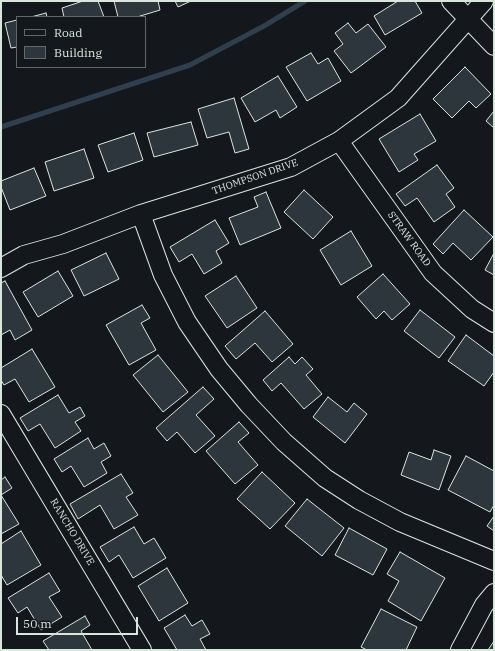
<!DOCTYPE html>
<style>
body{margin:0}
#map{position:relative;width:495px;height:651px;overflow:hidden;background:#14181c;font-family:"IBM Plex Serif",serif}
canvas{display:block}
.frame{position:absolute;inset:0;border:2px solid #d8e6dc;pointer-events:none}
.legend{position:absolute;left:16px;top:16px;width:130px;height:52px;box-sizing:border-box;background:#14181c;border:1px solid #626a69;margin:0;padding:5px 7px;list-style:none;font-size:12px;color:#d8e6dc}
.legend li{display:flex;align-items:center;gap:8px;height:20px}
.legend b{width:20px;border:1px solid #626a69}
.scale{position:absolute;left:16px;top:617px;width:122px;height:18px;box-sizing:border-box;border:2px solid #d8e6dc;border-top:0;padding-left:5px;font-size:12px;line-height:14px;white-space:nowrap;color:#d8e6dc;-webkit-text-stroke:3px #14181c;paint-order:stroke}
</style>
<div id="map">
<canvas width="495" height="651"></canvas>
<div class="frame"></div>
<ul class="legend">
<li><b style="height:5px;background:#14181c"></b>Road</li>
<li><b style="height:11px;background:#2c363c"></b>Building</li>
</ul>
<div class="scale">50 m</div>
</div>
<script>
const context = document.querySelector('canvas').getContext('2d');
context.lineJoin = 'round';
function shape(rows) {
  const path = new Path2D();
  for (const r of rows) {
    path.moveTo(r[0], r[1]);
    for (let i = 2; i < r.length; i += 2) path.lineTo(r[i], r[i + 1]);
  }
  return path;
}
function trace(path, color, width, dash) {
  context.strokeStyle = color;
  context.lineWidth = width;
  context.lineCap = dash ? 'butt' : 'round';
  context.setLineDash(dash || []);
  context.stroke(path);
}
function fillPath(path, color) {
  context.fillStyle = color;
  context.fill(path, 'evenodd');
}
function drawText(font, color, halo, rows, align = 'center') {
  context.font = font + ' "IBM Plex Serif",serif';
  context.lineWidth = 3;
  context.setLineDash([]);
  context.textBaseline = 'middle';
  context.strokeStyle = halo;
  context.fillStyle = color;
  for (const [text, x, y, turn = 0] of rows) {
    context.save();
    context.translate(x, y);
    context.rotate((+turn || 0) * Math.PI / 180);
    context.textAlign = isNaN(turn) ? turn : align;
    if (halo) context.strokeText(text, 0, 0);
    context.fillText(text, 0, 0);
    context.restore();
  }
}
trace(shape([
 [1,127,190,65,264,26,305,1]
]), '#2f3f4d', 5);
const building = shape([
 [83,1,98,1,104,17,64,17,62,8,83,1],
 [114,1,158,1,160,10,137,17,118,17,114,1],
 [175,1,191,1,178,7,175,1],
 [398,1,415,1,422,13,385,35,374,16,398,1],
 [46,13,47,17,31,17,46,13],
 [17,20,17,47,11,48,5,23,17,20],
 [348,23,356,33,368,24,386,47,351,73,334,51,343,44,335,33,348,23],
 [311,53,318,64,328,58,341,81,307,101,286,67,311,53],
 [465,67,491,94,476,108,469,101,452,118,433,99,465,67],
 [278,76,297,107,280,118,276,110,255,122,241,98,278,76],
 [234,98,249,149,235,153,229,132,207,138,198,109,234,98],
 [494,111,494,128,486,121,494,111],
 [420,114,436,141,414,154,418,160,399,172,379,139,420,114],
 [191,122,198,145,154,157,147,133,191,122],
 [134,133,143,160,108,172,98,145,134,133],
 [84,149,94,178,54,191,45,162,84,149],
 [437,165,454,188,446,194,455,207,434,222,417,198,405,206,396,194,437,165],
 [34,168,46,196,10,210,1,187,1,181,34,168],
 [304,190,333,217,313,239,284,212,304,190],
 [266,192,281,228,240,245,229,218,258,207,254,197,266,192],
 [464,210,493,237,471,260,453,243,443,254,433,244,464,210],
 [215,220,229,243,216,251,222,263,204,274,192,254,179,262,170,247,215,220],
 [351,231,372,266,341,285,320,250,351,231],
 [106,253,119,279,84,296,71,270,106,253],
 [494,253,494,275,485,270,494,253],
 [58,271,73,296,38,317,23,292,58,271],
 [383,274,410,304,392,320,384,311,376,319,357,297,383,274],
 [236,276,257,308,227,328,205,296,236,276],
 [5,281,32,330,15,340,10,330,1,335,1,283,5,281],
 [142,305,150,318,141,323,156,350,129,365,106,325,142,305],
 [420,310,455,337,439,358,404,331,420,310],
 [265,311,293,344,272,362,255,343,236,359,225,346,265,311],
 [466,335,494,356,494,372,484,386,448,361,466,335],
 [32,349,55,387,29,402,15,379,4,385,1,380,1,368,32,349],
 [158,355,188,392,163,412,133,375,158,355],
 [289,357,295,364,302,357,313,369,306,375,322,394,304,409,281,383,272,391,263,380,289,357],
 [203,387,214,399,196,415,215,436,195,453,177,432,167,441,156,428,203,387],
 [58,395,69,413,80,407,85,416,75,422,81,431,55,448,40,424,28,431,20,418,58,395],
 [328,397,347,412,354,403,367,414,345,443,313,417,328,397],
 [239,422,249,433,238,442,258,465,235,484,206,451,239,422],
 [88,438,94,449,104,443,111,456,101,462,107,473,84,487,71,466,62,472,54,459,88,438],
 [434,450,451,456,439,490,401,475,409,452,431,460,434,450],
 [466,456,494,471,494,505,490,512,448,490,466,456],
 [262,472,295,503,270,529,237,499,262,472],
 [121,474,133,493,126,497,138,515,114,529,100,505,78,519,70,504,121,474],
 [5,477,12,488,1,495,19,524,1,534,1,480,5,477],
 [307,499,344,528,322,556,285,526,307,499],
 [494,516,494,531,487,526,494,516],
 [134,527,144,544,154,538,166,558,133,578,119,555,109,562,100,547,134,527],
 [349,528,387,549,373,575,335,555,349,528],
 [21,531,41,565,7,585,1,575,1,544,21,531],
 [400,552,445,578,421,621,388,601,399,581,387,574,400,552],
 [167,568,188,603,159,621,138,586,167,568],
 [49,573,60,591,49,597,62,617,41,630,27,607,18,613,8,598,49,573],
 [381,609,417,627,406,650,367,650,361,647,381,609],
 [185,615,192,626,202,620,210,634,200,639,206,650,177,650,164,628,185,615],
 [85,616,90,625,81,631,92,650,49,650,43,641,85,616],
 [494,641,494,650,488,650,494,641]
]);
fillPath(building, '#2c363c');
trace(building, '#d8e6dc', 1);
const minor = shape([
 [451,1,494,46],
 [339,141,433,273,472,309,494,323],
 [141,214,163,275,187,322,219,369,249,405,284,442,325,478,359,500,400,522,494,561],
 [1,268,24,255,63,244,141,214,291,167,339,141,398,98,484,1],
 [1,414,142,650],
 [460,650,484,605,494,593]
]);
trace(minor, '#d8e6dc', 20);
trace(minor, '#14181c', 18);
drawText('10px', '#d8e6dc', '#14181c', [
 ["THOMPSON DRIVE",255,177,-19],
 ["STRAW ROAD",409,239,54],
 ["RANCHO DRIVE",72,532,59]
]);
</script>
